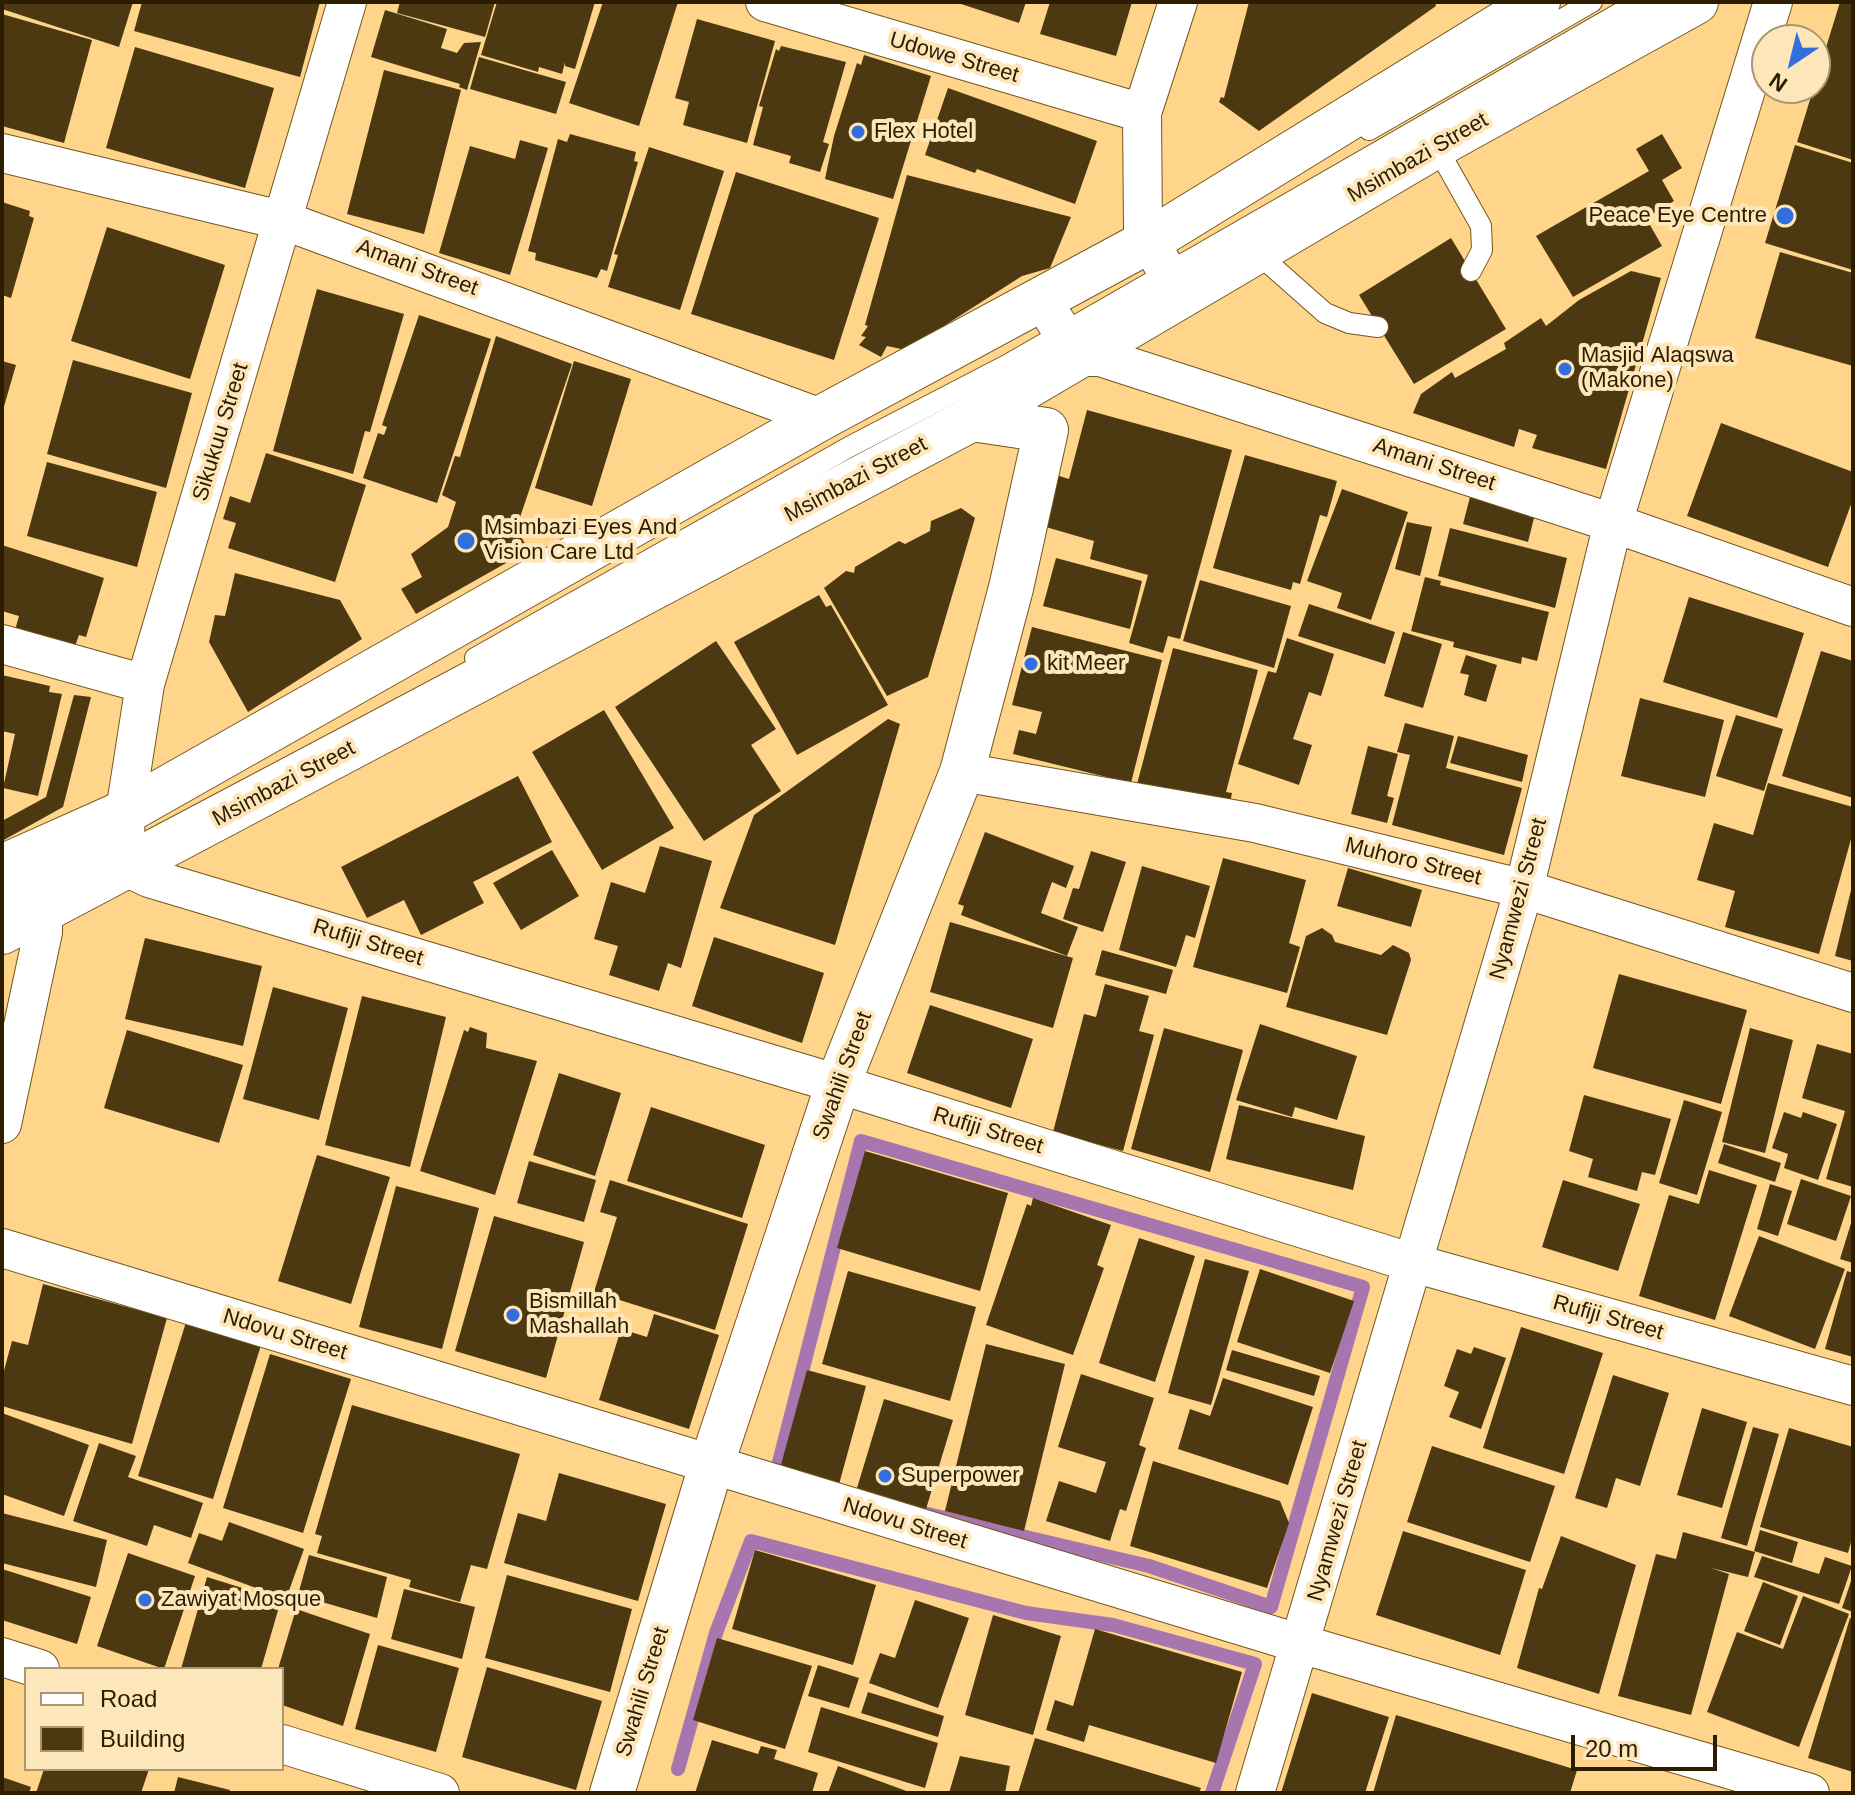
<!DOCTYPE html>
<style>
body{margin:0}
#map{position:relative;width:1855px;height:1795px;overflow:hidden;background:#ffd58b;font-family:Arial,sans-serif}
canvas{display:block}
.frame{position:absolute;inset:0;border:4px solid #2c1d00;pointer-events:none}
.legend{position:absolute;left:24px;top:1667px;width:260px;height:104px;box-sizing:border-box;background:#fee6bb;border:2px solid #aa9670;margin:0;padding:10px 14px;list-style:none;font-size:24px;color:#2c1d00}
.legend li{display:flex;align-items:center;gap:16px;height:40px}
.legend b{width:40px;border:2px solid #aa9670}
.north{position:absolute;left:1751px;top:24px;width:80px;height:80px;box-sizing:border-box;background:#fee6bb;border:2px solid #aa9670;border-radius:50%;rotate:215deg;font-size:22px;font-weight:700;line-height:32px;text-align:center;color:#2c1d00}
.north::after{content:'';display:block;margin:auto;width:28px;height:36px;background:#326edc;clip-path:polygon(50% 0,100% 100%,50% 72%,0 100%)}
.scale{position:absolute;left:1571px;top:1735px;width:146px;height:36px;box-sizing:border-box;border:4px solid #2c1d00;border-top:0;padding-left:10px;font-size:24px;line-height:28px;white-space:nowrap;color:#2c1d00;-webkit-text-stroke:6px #fee6bb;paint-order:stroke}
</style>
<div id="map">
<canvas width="1855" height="1795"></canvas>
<div class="frame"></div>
<ul class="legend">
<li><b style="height:10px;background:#fff"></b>Road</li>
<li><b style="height:22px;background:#4d3911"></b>Building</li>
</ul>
<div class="north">N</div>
<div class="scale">20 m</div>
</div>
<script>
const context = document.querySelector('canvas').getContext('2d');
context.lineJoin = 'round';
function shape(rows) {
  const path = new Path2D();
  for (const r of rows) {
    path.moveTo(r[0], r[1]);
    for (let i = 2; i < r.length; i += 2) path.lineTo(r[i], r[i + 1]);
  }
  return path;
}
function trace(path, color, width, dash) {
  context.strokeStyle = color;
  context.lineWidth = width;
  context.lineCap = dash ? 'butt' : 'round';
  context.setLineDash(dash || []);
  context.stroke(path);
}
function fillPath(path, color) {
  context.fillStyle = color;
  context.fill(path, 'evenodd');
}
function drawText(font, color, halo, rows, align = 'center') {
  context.font = font + ' Arial,sans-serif';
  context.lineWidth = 8;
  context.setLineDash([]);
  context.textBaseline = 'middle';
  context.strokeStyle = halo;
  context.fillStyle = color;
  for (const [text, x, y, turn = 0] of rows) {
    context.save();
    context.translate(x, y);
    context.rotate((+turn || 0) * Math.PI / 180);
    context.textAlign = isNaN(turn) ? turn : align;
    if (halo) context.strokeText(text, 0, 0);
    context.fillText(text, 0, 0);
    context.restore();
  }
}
trace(shape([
 [861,1141,1363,1287,1271,1607,1149,1566,775,1478,861,1141],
 [678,1769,716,1633,751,1541,1026,1613,1113,1625,1255,1664,1212,1793]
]), '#a776af', 14);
fillPath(shape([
 [2,2,133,2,119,47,2,9],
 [142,2,320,2,300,77,134,31],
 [400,2,495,2,485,37,397,13],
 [497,2,595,2,575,69,565,66,565,62,562,74,539,67,538,72,481,55],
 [603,2,678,2,639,126,569,103],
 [955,2,1026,2,1019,23],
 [1050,2,1132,2,1116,56,1040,34],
 [1249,2,1435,2,1436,6,1259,131,1219,102,1221,97,1224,98],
 [1840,2,1853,2,1853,160,1797,142],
 [385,10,447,29,441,48,457,53,464,43,481,42,467,90,459,87,460,84,371,57],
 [2,14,92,40,64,143,2,126],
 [697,19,775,41,747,143,683,125,689,102,675,98],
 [781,46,846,62,823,142,829,144,820,172,789,163,791,156,753,145,763,107,759,106,776,49,779,51],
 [135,47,274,88,245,188,106,148],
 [864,55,931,76,893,199,825,179,834,136,857,63,861,65],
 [479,57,566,82,556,114,470,89],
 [384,70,461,90,424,234,347,214],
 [948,88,1097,141,1075,204,977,169,975,173,925,155],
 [570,134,636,152,634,161,638,162,607,271,601,269,597,278,535,260,536,253,528,251,558,139,567,142],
 [1662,134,1682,168,1662,180,1674,201,1646,218,1662,246,1573,297,1536,236,1649,171,1636,149],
 [520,140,548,148,510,275,439,253,470,146,515,159],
 [1795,145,1853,163,1853,270,1765,243],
 [649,147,724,171,680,310,608,287,618,255,614,254],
 [736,172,879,218,834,360,691,314],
 [907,175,1071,217,1050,268,1022,276,922,340,915,352,887,346,881,357,859,345,866,337,861,336,868,326,865,325],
 [2,202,30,211,29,216,34,218,11,298,2,295],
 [107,227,225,265,190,379,71,341],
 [1451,238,1506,329,1414,384,1359,295],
 [1780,252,1853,273,1853,366,1755,338],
 [1631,271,1661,278,1606,469,1532,448,1537,435,1519,429,1514,447,1413,413,1421,394,1452,372,1455,378,1506,349,1504,343,1541,318,1546,326,1579,300],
 [317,289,404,314,370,432,365,431,353,474,273,451],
 [419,315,491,339,437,503,363,478,378,433,384,435,387,427,382,425],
 [496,336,572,364,516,529,529,550,416,614,401,589,422,577,411,554,448,527,456,502,442,495,455,456,460,457],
 [73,360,192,393,166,488,47,454],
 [2,361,16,365,3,410,2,410],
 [574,361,631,379,592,506,535,488],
 [1087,410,1232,450,1180,639,1168,636,1163,653,1129,643,1148,575,1090,559,1094,541,1039,525,1053,474,1069,479],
 [1721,423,1853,472,1853,499,1828,567,1687,516],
 [266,453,366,485,335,582,228,548,236,523,223,519,230,496,250,503],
 [1245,455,1337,481,1327,517,1320,515,1300,584,1293,582,1291,590,1213,568],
 [47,462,157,492,137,567,27,536],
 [1342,489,1408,512,1371,620,1337,608,1342,593,1307,581],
 [1470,497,1535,514,1528,542,1463,524],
 [961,508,975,518,928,677,887,696,824,588,846,571,854,573,855,567,899,541,905,544,930,531,931,521],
 [1407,522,1432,527,1420,576,1395,569],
 [1450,528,1567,558,1555,608,1438,576],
 [2,545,104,578,86,637,79,635,74,649,15,630,19,616,2,611],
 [1056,558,1142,581,1130,629,1043,606],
 [235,573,340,600,362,639,248,712,209,642,215,615,225,616],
 [1425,577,1441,581,1440,585,1549,612,1537,661,1522,657,1521,664,1453,647,1454,642,1411,631],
 [1200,580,1291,606,1274,668,1183,641],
 [819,595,826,607,831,605,888,705,797,755,734,642],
 [1689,597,1804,633,1777,718,1663,682],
 [1309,604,1395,632,1385,664,1298,636],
 [1032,627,1162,660,1131,783,1013,754,1019,730,1036,734,1042,712,1012,705],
 [1403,632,1442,644,1423,708,1384,696],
 [1287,638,1334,654,1321,696,1309,692,1293,739,1312,745,1299,785,1238,764,1268,671,1276,673],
 [716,641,776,729,751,745,781,791,704,841,615,707],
 [1173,648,1258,670,1226,792,1232,793,1228,812,1136,788],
 [1821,651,1853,661,1853,798,1782,776],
 [1466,655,1497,665,1486,702,1464,695,1469,675,1460,673],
 [2,675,50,686,49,692,62,694,38,796,3,788,15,734,2,731],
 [74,695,91,697,63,807,2,841,2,821,46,797],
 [1640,698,1724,720,1705,797,1621,776],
 [604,710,674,828,602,870,532,752],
 [1736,715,1783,729,1764,791,1716,776],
 [888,719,900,724,835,945,720,908,754,815],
 [1405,723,1454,736,1446,768,1522,788,1504,855,1392,825,1410,755,1397,752],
 [1458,736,1528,755,1522,782,1450,763],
 [1368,746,1398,754,1387,796,1394,798,1387,823,1351,814],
 [518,776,552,842,473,882,484,903,421,935,404,900,367,918,341,867],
 [1768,783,1853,807,1853,832,1819,954,1725,927,1735,891,1697,880,1714,823,1753,835],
 [985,832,1074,866,1066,888,1052,882,1041,913,1078,927,1067,956,961,915,964,906,958,904],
 [660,846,712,861,681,968,668,963,659,991,609,975,618,946,594,939,611,882,645,893],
 [552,850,579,896,521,930,493,883],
 [1091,851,1126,862,1103,932,1063,919,1073,888,1079,889],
 [1223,858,1306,880,1289,943,1300,947,1287,993,1193,967],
 [1142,866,1210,886,1195,938,1186,935,1176,967,1119,950],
 [1348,868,1422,890,1411,927,1337,906],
 [1852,886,1853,887,1853,961,1835,956],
 [950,922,1073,958,1053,1028,930,992],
 [1322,928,1332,935,1335,942,1381,955,1393,945,1409,953,1411,960,1387,1035,1286,1007,1306,936],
 [714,937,824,973,802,1043,692,1006],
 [145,938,262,966,243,1046,125,1019],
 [1102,950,1173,970,1166,994,1095,975],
 [1619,974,1747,1010,1721,1104,1593,1068],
 [1105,984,1149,996,1139,1031,1154,1035,1123,1151,1053,1132,1084,1014,1096,1017],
 [273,987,348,1008,319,1120,243,1099],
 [362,996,446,1017,410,1167,325,1145],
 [930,1005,1033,1039,1011,1108,907,1073],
 [1260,1024,1357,1056,1337,1120,1295,1107,1292,1117,1236,1100],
 [470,1027,487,1033,486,1048,537,1061,495,1195,420,1171,464,1030,468,1032],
 [1164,1028,1243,1050,1210,1172,1131,1149],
 [1750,1028,1793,1040,1765,1153,1722,1142],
 [127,1030,243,1065,219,1143,104,1108],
 [1817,1044,1853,1054,1853,1187,1826,1179,1845,1111,1802,1098],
 [559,1073,621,1093,595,1176,533,1155],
 [1584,1095,1671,1119,1655,1175,1642,1172,1637,1191,1588,1177,1593,1159,1569,1151],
 [1684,1100,1722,1112,1697,1195,1659,1183],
 [1239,1105,1365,1136,1353,1190,1226,1159],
 [651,1107,765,1145,742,1218,627,1181],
 [1784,1112,1801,1118,1803,1112,1837,1124,1818,1180,1784,1168,1788,1154,1772,1148],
 [1724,1144,1781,1163,1775,1182,1718,1163],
 [865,1151,1008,1193,980,1291,837,1248],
 [317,1155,390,1177,351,1304,278,1281],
 [529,1161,596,1180,584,1222,517,1203],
 [1709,1170,1757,1185,1715,1320,1639,1296,1669,1195,1699,1204],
 [1801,1179,1851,1196,1836,1241,1787,1224],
 [610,1180,748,1224,715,1330,594,1292,617,1217,600,1212],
 [1563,1180,1640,1204,1618,1271,1542,1247],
 [1770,1184,1792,1191,1778,1236,1757,1229],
 [396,1186,479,1208,442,1349,359,1327],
 [1033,1198,1111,1225,1097,1265,1104,1268,1073,1355,986,1325,1027,1204,1031,1206],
 [494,1216,584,1242,546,1378,455,1351],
 [1852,1220,1853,1220,1853,1263,1840,1259],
 [1759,1236,1845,1269,1815,1349,1729,1316],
 [1139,1238,1195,1256,1155,1382,1099,1363],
 [1205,1259,1249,1271,1211,1405,1168,1393],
 [1260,1269,1354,1301,1330,1373,1237,1342],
 [848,1271,976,1307,950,1401,822,1364],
 [1847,1271,1853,1273,1853,1357,1825,1349],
 [43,1284,167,1318,132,1444,2,1406,2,1378,12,1341,28,1345],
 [654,1314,719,1335,689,1429,599,1400,621,1329,647,1337],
 [187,1319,262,1342,213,1499,138,1476],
 [1521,1327,1603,1353,1564,1474,1483,1448],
 [986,1344,1065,1364,1024,1531,945,1511],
 [1474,1347,1506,1358,1481,1429,1449,1417,1459,1392,1444,1386,1457,1349,1471,1354],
 [1232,1350,1320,1376,1314,1396,1226,1370],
 [270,1354,351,1379,303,1533,223,1508],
 [807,1370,866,1386,838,1488,779,1472],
 [1081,1374,1154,1398,1139,1445,1146,1448,1126,1511,1120,1509,1110,1541,1046,1521,1059,1481,1096,1493,1106,1462,1058,1447],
 [1613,1375,1669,1393,1640,1486,1616,1478,1607,1508,1575,1498],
 [1223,1378,1313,1407,1288,1485,1178,1449,1190,1409,1210,1416],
 [884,1399,953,1420,926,1509,857,1488],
 [352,1405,520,1454,487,1569,471,1565,460,1602,409,1587,411,1580,317,1553,322,1536,315,1534],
 [1702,1408,1747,1422,1722,1508,1677,1495],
 [2,1413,89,1445,64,1516,2,1494],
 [1753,1427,1779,1434,1747,1546,1721,1538],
 [1789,1428,1853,1447,1853,1535,1848,1553,1760,1527],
 [99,1443,136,1456,128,1477,203,1503,191,1538,154,1525,147,1546,73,1521],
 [1432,1446,1555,1486,1530,1562,1407,1522],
 [1153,1461,1280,1501,1289,1523,1267,1588,1130,1546],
 [559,1473,666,1504,638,1601,504,1563,518,1513,546,1521],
 [2,1513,107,1540,96,1587,2,1563],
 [229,1522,304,1549,286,1599,188,1563,199,1533,222,1541],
 [1760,1530,1798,1542,1792,1563,1754,1551],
 [1403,1531,1526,1570,1500,1655,1376,1615],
 [1683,1532,1755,1552,1748,1577,1711,1568,1729,1574,1691,1715,1618,1696,1656,1554,1676,1559],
 [1561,1536,1636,1565,1599,1694,1517,1668,1539,1588,1542,1589],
 [755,1550,876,1585,853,1665,732,1629],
 [128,1553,195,1576,164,1669,97,1646],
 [309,1555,387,1577,377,1618,298,1595],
 [1762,1556,1819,1574,1825,1557,1852,1566,1839,1604,1754,1577],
 [2,1569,91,1597,77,1644,2,1620],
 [507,1575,632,1609,610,1692,485,1658],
 [207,1577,281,1600,261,1669,181,1669],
 [1852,1578,1853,1578,1853,1612,1842,1608],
 [1763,1582,1798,1596,1780,1645,1744,1631],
 [404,1589,475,1607,462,1659,391,1639],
 [1803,1596,1849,1614,1799,1747,1707,1712,1737,1632,1783,1649],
 [915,1600,969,1618,938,1708,869,1683,880,1653,895,1658],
 [296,1609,370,1634,343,1726,282,1705,282,1669,278,1669],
 [993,1615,1061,1636,1033,1735,965,1715],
 [1850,1618,1853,1619,1853,1772,1808,1758],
 [1095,1629,1242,1672,1216,1763,1089,1725,1084,1742,1046,1730,1055,1700,1073,1706],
 [717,1638,812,1666,785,1749,693,1720],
 [378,1645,459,1668,436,1752,355,1729],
 [818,1665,859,1678,849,1708,808,1696],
 [487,1667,602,1701,576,1790,462,1757],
 [868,1692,944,1716,938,1737,861,1713],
 [1312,1693,1389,1717,1365,1793,1281,1793],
 [821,1707,938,1743,925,1788,808,1752],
 [1396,1715,1577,1770,1570,1793,1373,1793],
 [1035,1738,1201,1788,1199,1793,1018,1793],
 [712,1740,758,1754,761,1746,777,1750,774,1759,818,1773,812,1793,695,1793],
 [960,1756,1010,1766,1005,1793,949,1793],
 [838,1766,912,1793,828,1793],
 [44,1769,149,1769,141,1793,36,1793],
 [2,1777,31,1787,29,1793,2,1793],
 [178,1777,230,1790,230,1793,174,1793]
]), '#4d3911');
const lane = shape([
 [1369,130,1592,2],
 [1436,146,1481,226,1482,250,1471,271],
 [1256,252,1325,313,1349,323,1378,327],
 [475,658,849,447,1007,365,1639,2],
 [2,898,115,838]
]);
const street = shape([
 [347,2,145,684,125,812,126,867,149,878,838,1084,1413,1263,1853,1386],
 [765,2,1142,113],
 [1178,2,1142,113,1143,229,1180,296],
 [2,153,285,221,821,418],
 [1040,298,1079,357,1100,357,1613,523,1853,607],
 [2,644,145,684],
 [962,772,1255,823,1524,889,1853,993],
 [2,1124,43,932,43,911,23,857],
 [2,1248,1301,1644,1810,1793],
 [2,1657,40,1669],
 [282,1744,440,1793],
 [1255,1793,1524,889,1613,523,1773,2]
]);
const secondary = shape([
 [2,867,125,812,821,418,1149,241,1538,2],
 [2,932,972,419,1436,146,1696,2],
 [612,1793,711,1466,838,1084,962,772,1011,588,1046,430,972,419]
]);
trace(lane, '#73561d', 22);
trace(street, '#73561d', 40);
trace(secondary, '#73561d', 46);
trace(lane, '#fff', 20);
trace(street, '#fff', 38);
trace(secondary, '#fff', 44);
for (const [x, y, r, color] of [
 [858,132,8,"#326edc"],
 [1785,216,10,"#326edc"],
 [1565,369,8,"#326edc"],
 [466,541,10,"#326edc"],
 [1031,664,8,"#326edc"],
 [513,1315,8,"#326edc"],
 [885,1476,8,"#326edc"],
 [145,1600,8,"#326edc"]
]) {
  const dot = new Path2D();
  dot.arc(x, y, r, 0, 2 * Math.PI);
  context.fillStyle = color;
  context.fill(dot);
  trace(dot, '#fee6bb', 3);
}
drawText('22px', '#2c1d00', '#fee6bb', [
 ["Udowe Street",954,58,16],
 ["Msimbazi Street",1418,158,-30],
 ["Amani Street",417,268,20],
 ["Sikukuu Street",221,432,-73],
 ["Amani Street",1434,465,18],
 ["Msimbazi Street",856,480,-28],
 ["Msimbazi Street",284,784,-28],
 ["Muhoro Street",1413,862,14],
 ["Nyamwezi Street",1519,899,-75],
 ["Rufiji Street",368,943,17],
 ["Swahili Street",843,1076,-70],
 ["Rufiji Street",988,1131,17],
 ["Rufiji Street",1608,1318,16],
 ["Ndovu Street",285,1335,17],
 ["Nyamwezi Street",1338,1521,-74],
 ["Ndovu Street",905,1524,17],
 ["Swahili Street",643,1692,-73]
]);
drawText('22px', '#2c1d00', '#fee6bb', [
 ["Flex Hotel",874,132],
 ["Peace Eye Centre",1767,216,"right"],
 ["Masjid Alaqswa",1581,356],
 ["(Makone)",1581,381],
 ["Msimbazi Eyes And",484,528],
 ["Vision Care Ltd",484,553],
 ["kit Meer",1047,664],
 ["Bismillah",529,1302],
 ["Mashallah",529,1327],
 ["Superpower",901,1476],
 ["Zawiyat Mosque",161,1600]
], 'left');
</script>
